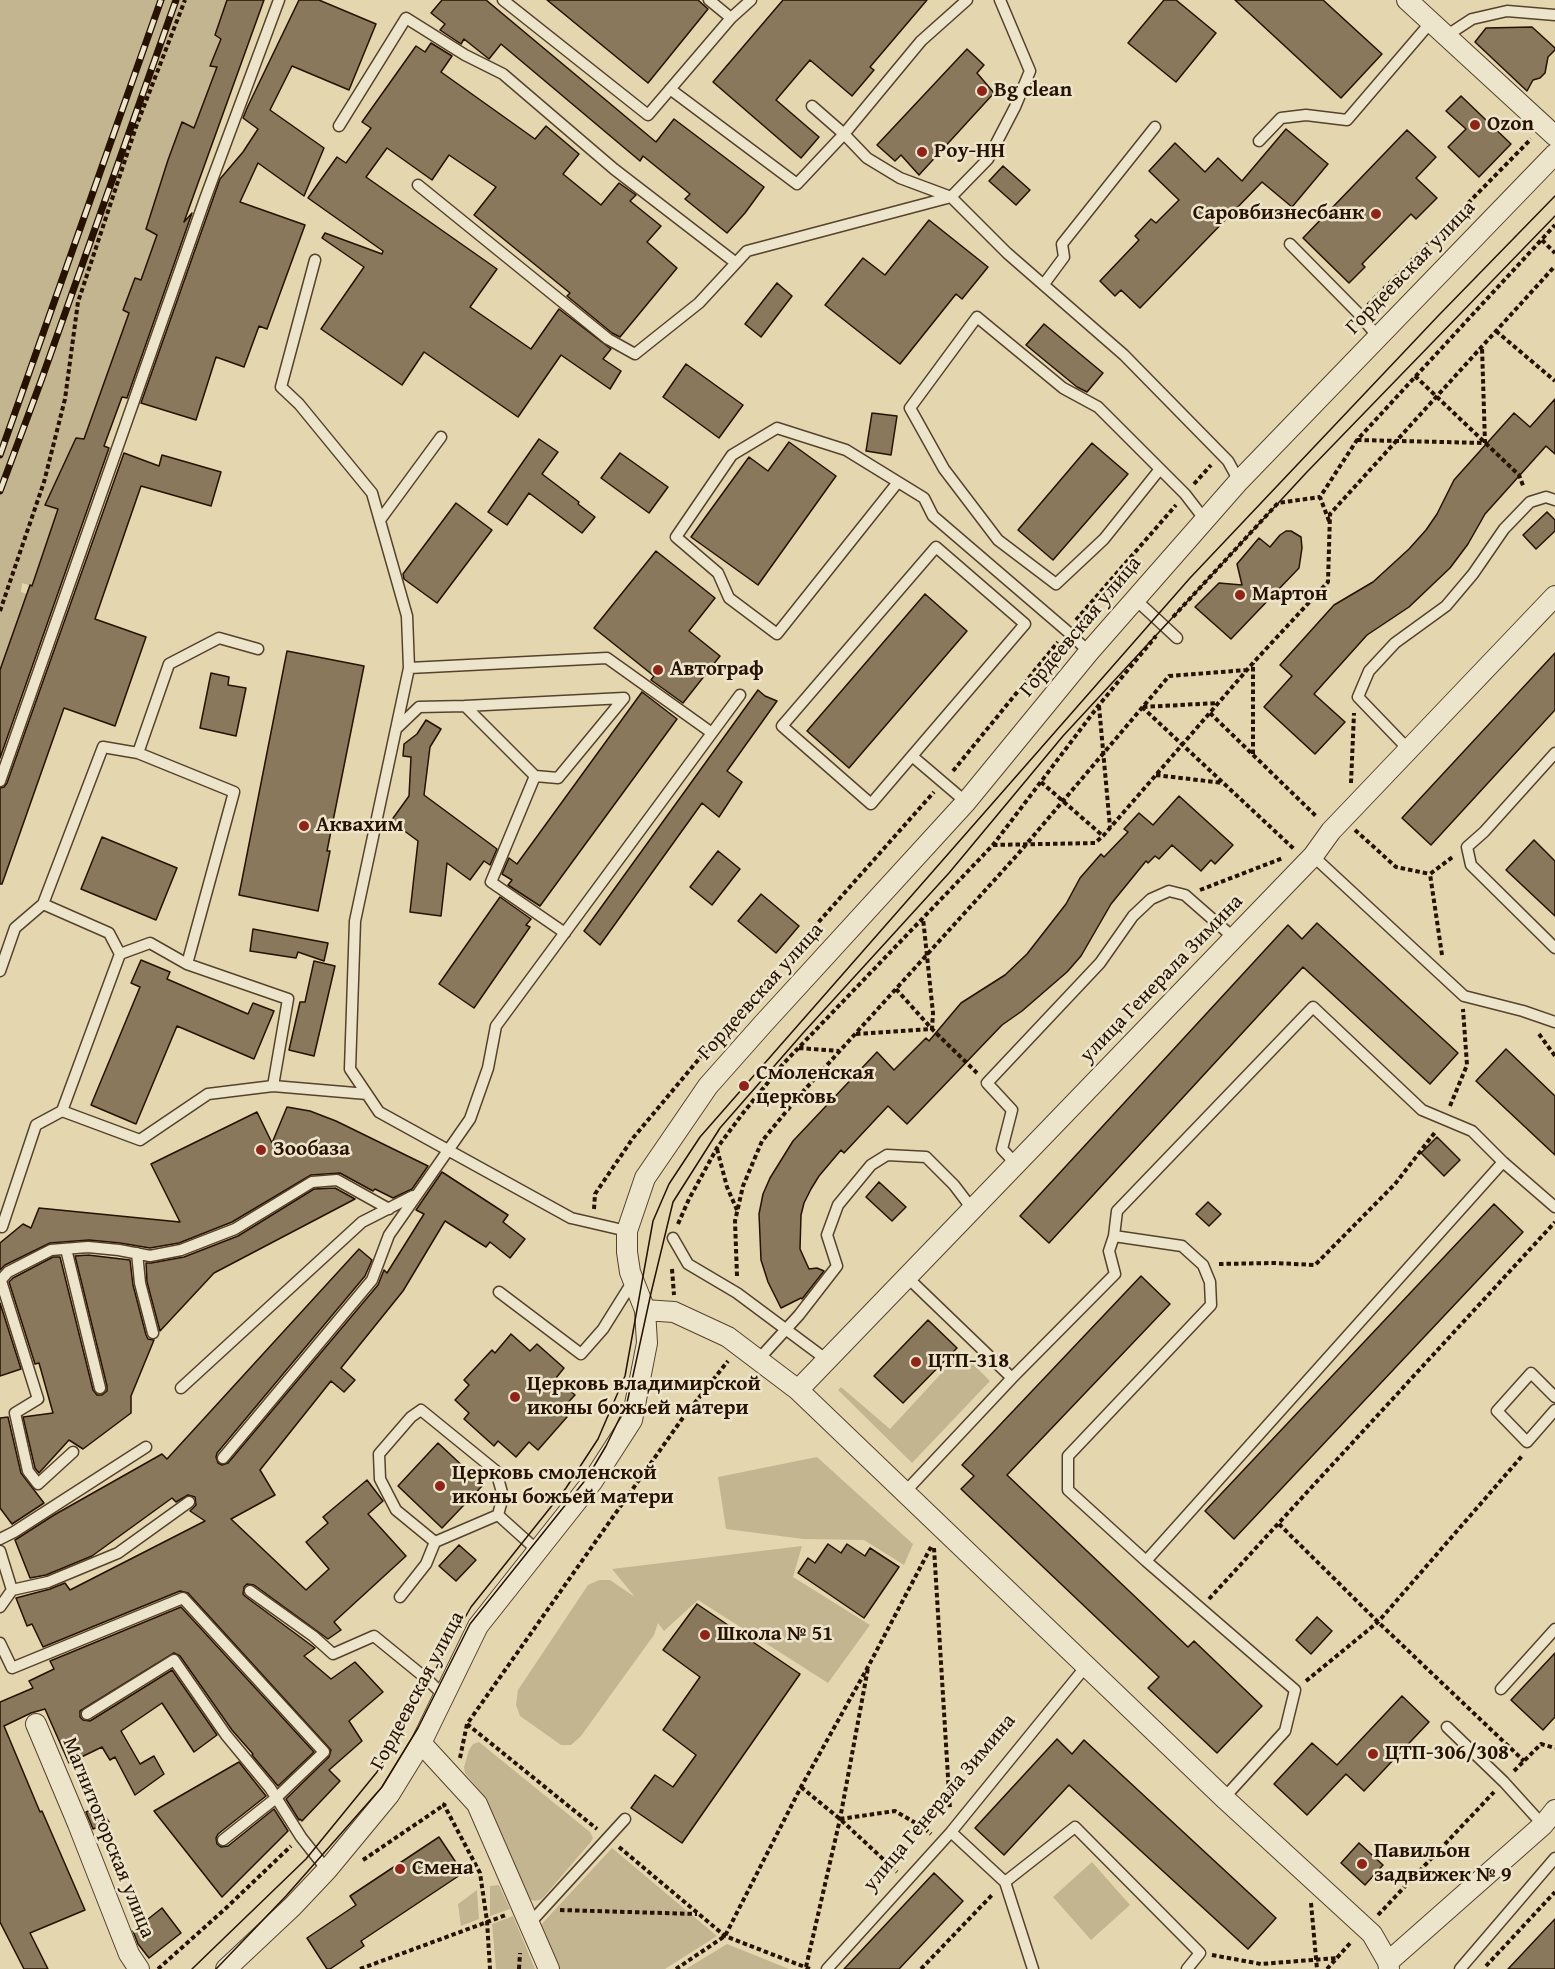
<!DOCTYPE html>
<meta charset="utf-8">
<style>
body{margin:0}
canvas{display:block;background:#e4d7af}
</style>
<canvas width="1555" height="1969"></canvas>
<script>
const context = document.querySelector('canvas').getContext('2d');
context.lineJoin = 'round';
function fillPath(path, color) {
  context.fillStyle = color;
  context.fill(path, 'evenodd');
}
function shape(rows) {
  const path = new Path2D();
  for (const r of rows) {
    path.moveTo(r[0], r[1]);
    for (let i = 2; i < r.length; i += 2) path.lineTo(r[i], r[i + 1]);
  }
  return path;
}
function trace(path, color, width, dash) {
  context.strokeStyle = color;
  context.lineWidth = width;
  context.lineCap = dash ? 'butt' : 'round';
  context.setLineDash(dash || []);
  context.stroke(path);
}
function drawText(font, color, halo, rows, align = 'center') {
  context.font = font + ' "Gentium Book Plus",serif';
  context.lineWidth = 5;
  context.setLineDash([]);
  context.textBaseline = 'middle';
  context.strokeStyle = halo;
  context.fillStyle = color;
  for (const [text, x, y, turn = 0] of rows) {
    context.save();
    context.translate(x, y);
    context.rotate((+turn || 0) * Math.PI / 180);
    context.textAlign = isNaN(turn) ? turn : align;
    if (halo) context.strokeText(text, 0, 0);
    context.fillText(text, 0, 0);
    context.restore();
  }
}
fillPath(shape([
 [0,0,227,0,215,35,226,42,221,58,214,55,210,65,217,67,194,128,183,123,168,161,158,189,165,193,157,235,141,280,135,278,123,310,129,313,84,439,76,438,45,504,58,509,32,586,22,583,21,592,27,594,0,670],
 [961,1352,990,1381,912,1463,838,1390,841,1387,890,1429],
 [817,1457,913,1544,904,1565,864,1540,803,1539,726,1529,718,1477],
 [802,1546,793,1577,870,1625,828,1683,698,1600,664,1631,658,1623,654,1635,581,1736,571,1745,561,1745,520,1716,516,1705,518,1690,588,1585,599,1580,610,1580,635,1597,612,1569],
 [479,1742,590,1832,593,1838,590,1843,542,1899,535,1901,528,1899,486,1798,465,1773,464,1767,469,1750,473,1744],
 [612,1848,717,1936,665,1969,555,1969,538,1928],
 [1092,1862,1130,1905,1091,1940,1053,1897],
 [499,1885,510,1909,490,1916,490,1886],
 [477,1890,479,1919,461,1926,458,1904],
 [513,1916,535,1969,496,1969,492,1924],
 [727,1944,789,1969,686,1969]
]), '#c4b591');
const building = shape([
 [227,0,264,0,184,222,192,213,127,398,122,397,104,446,109,448,0,758,0,670,30,585,32,586,58,509,45,505,76,438,84,439,129,313,123,310,135,278,141,280,157,235,146,229,168,160,182,122,194,128,217,67,210,66,221,39,215,35,227,0],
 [299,0,319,0,376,24,349,90,292,66,270,110,324,148,304,196,258,163,240,202,305,225,267,329,259,326,244,367,216,357,196,420,141,403,220,179,243,152,258,129,243,118,248,106,299,0],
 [442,0,486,0,656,142,674,119,764,187,745,213,727,233,685,199,690,194,643,156,640,161,501,44,489,59,464,39,461,44,440,30,445,24,431,13,442,0],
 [547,0,698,0,708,9,648,83,547,0],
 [783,0,927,0,870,67,874,70,852,96,810,60,776,100,819,137,801,158,713,82,783,0],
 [1164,0,1176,0,1216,33,1176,82,1128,43,1164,0],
 [1235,0,1323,0,1382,54,1341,98,1235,0],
 [1532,27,1555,48,1555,50,1548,57,1545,73,1540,78,1533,80,1527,91,1475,42,1486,28,1532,27],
 [431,43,452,56,441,72,535,139,546,126,579,154,563,174,601,205,619,183,636,195,630,201,661,226,647,242,677,268,620,337,612,333,567,296,570,293,474,215,496,187,449,155,432,180,387,148,366,177,497,269,470,307,531,349,559,309,611,349,603,359,621,371,610,389,561,355,518,417,424,352,402,385,321,329,364,267,322,238,325,233,382,254,383,251,308,198,337,157,346,163,371,128,362,122,416,46,425,52,431,43],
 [967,49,984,65,977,73,994,93,919,175,901,155,895,161,877,145,967,49],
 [1461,96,1511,144,1479,177,1448,147,1466,129,1446,111,1461,96],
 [1286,129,1328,164,1292,207,1262,182,1140,308,1121,290,1115,296,1100,281,1139,240,1135,236,1151,219,1156,223,1179,200,1149,171,1175,143,1205,172,1218,158,1242,181,1286,129],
 [1407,130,1436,157,1416,178,1437,198,1416,219,1411,214,1362,264,1365,267,1349,283,1303,238,1407,130],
 [1003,166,1030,190,1016,205,989,181,1003,166],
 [929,220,988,267,962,299,956,294,900,364,825,305,863,258,885,275,929,220],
 [777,283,792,296,761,337,745,324,777,283],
 [1044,324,1103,373,1087,392,1077,387,1026,345,1044,324],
 [686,364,743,405,719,438,663,397,686,364],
 [1555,399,1555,454,1546,446,1485,514,1468,544,1450,568,1409,607,1367,635,1314,694,1345,722,1315,754,1264,707,1292,676,1280,665,1334,605,1373,582,1409,549,1426,530,1437,514,1454,480,1514,413,1530,427,1555,399],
 [872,413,897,416,891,455,866,451,872,413],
 [539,439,558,452,542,474,579,502,578,504,595,517,582,533,529,493,507,525,488,512,539,439],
 [789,442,836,476,758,585,691,537,749,457,768,471,789,442],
 [1092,443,1128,474,1053,560,1018,530,1092,443],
 [124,453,159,466,162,455,221,472,211,506,141,486,95,619,146,637,115,726,64,708,2,884,0,884,0,788,4,787,7,783,124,453],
 [620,453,668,487,649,513,601,478,620,453],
 [456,503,492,530,437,603,404,579,403,574,456,503],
 [1547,512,1555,520,1555,531,1536,549,1523,535,1547,512],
 [1286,531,1291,531,1301,537,1302,548,1299,568,1231,639,1195,607,1219,583,1242,585,1237,564,1259,538,1270,547,1280,535,1286,531],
 [656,551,715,598,689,631,720,656,683,703,651,680,654,676,594,628,656,551],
 [925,594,967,631,849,768,807,731,925,594],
 [287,651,364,666,327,851,330,851,318,911,239,895,287,651],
 [1555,653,1555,710,1431,845,1402,818,1555,653],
 [211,673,229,677,228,685,246,688,236,736,200,728,211,673],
 [758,690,765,696,777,701,727,771,742,782,719,817,702,803,600,945,584,931,758,690],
 [642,692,677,719,540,906,508,885,512,880,502,874,509,858,517,864,642,692],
 [426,720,441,729,430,747,424,795,497,849,490,865,484,861,470,880,447,863,441,916,410,912,418,841,391,821,409,796,411,757,403,756,404,744,417,734,426,720],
 [1179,796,1233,845,1215,864,1211,860,1201,871,1172,845,1159,859,1155,856,1148,863,1146,861,1111,904,1081,956,1067,972,1022,1011,1002,1025,907,1124,888,1106,844,1153,841,1150,819,1176,811,1189,804,1203,801,1215,800,1249,809,1269,817,1268,824,1271,802,1299,801,1298,781,1308,768,1282,761,1260,759,1214,763,1194,770,1178,793,1141,877,1052,894,1070,926,1038,929,1041,961,1003,1005,975,1027,954,1066,904,1080,878,1101,854,1104,857,1128,832,1124,829,1139,813,1153,825,1179,796],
 [102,837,177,868,156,920,81,889,102,837],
 [1534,840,1555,861,1555,916,1506,870,1534,840],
 [718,851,740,869,712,905,690,887,718,851],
 [761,894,799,926,776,953,738,921,761,894],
 [500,897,531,919,526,925,530,927,474,1008,439,984,500,897],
 [1317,923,1458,1053,1430,1084,1303,967,1049,1243,1020,1216,1288,925,1302,939,1317,923],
 [253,929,328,943,324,961,298,952,296,958,250,951,253,929],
 [141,960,170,972,167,979,248,1014,253,1003,274,1011,254,1059,177,1026,136,1124,91,1105,140,987,131,983,141,960],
 [314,961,335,966,314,1056,289,1050,300,1002,305,1002,314,961],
 [1506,1049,1555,1096,1555,1155,1476,1081,1506,1049],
 [287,1107,310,1111,336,1121,428,1166,412,1189,393,1198,375,1189,373,1191,340,1173,311,1175,232,1222,179,1243,150,1248,120,1243,89,1240,50,1243,5,1265,0,1270,0,1243,23,1224,31,1228,39,1208,180,1222,151,1164,257,1112,272,1143,287,1107],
 [1437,1137,1460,1160,1444,1176,1421,1153,1437,1137],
 [442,1172,508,1215,503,1222,525,1239,510,1258,490,1242,486,1247,445,1221,403,1291,341,1368,355,1380,344,1392,331,1381,260,1470,275,1495,231,1519,306,1590,329,1569,306,1542,328,1523,323,1517,367,1480,383,1501,368,1514,406,1556,334,1622,341,1630,328,1639,254,1585,247,1584,244,1587,243,1594,246,1597,315,1648,304,1656,331,1679,355,1662,383,1692,349,1721,362,1741,329,1770,340,1781,302,1821,300,1819,299,1820,286,1799,329,1757,331,1750,188,1593,180,1591,43,1647,32,1624,27,1626,16,1598,50,1589,65,1583,70,1590,205,1521,190,1511,196,1505,195,1497,188,1495,176,1502,172,1498,92,1556,46,1575,30,1578,15,1540,54,1515,162,1454,167,1459,359,1249,372,1260,365,1276,217,1453,216,1457,218,1463,222,1465,228,1463,378,1285,384,1270,387,1273,424,1214,416,1210,442,1172],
 [879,1182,906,1207,892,1221,866,1197,879,1182],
 [335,1188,355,1199,214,1273,160,1331,147,1282,146,1263,151,1263,184,1257,238,1236,314,1189,335,1188],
 [1208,1202,1221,1214,1209,1226,1196,1214,1208,1202],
 [1494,1204,1523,1232,1234,1539,1205,1511,1494,1204],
 [88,1255,130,1260,133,1285,146,1335,148,1339,154,1340,131,1396,131,1413,83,1449,69,1440,39,1473,35,1468,23,1417,53,1413,39,1363,35,1364,9,1282,13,1278,53,1257,60,1257,93,1390,97,1395,102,1395,107,1391,107,1386,75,1256,88,1255],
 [1141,1276,1170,1304,1007,1475,1188,1647,1194,1641,1262,1706,1217,1753,1148,1688,1159,1677,961,1489,974,1476,962,1465,1141,1276],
 [0,1303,21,1369,0,1376,0,1303],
 [928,1320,957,1348,903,1403,874,1376,928,1320],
 [511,1334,530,1351,537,1344,564,1368,556,1378,575,1395,560,1411,567,1417,538,1450,529,1442,516,1457,498,1441,494,1446,464,1419,469,1413,455,1400,469,1385,464,1380,492,1350,495,1353,511,1334],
 [8,1417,21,1473,44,1503,12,1524,0,1508,0,1418,8,1417],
 [438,1443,483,1485,442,1528,398,1486,438,1443],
 [828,1544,841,1553,847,1544,865,1556,870,1548,899,1567,864,1618,798,1573,808,1558,815,1563,828,1544],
 [459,1545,476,1560,456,1581,439,1566,459,1545],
 [697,1604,800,1674,682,1843,631,1808,655,1775,673,1787,696,1755,663,1730,700,1677,663,1650,697,1604],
 [181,1607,314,1752,278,1786,252,1755,253,1754,232,1730,180,1656,174,1653,80,1711,80,1717,83,1720,90,1721,172,1670,217,1735,194,1752,162,1703,121,1731,140,1764,154,1756,164,1774,135,1795,115,1757,110,1760,102,1747,69,1763,45,1709,31,1713,4,1726,40,1812,42,1811,85,1910,30,1933,48,1969,24,1969,0,1922,0,1702,33,1688,29,1681,54,1669,50,1661,181,1607],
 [1317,1617,1332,1631,1311,1654,1296,1640,1317,1617],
 [1555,1653,1555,1717,1543,1730,1511,1700,1555,1653],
 [1402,1696,1429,1722,1364,1791,1346,1774,1307,1815,1274,1784,1312,1743,1337,1765,1402,1696],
 [1057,1739,1072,1754,1084,1740,1276,1918,1248,1949,1069,1785,1004,1855,975,1828,1057,1739],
 [239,1762,266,1796,218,1834,216,1838,217,1844,221,1847,228,1846,274,1809,288,1831,222,1897,154,1811,239,1762],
 [99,1807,109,1822,93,1829,86,1812,99,1807],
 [439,1837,463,1873,361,1941,364,1946,330,1969,327,1969,307,1938,356,1905,350,1896,439,1837],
 [1359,1843,1383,1865,1365,1885,1341,1863,1359,1843],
 [934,1873,963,1901,899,1969,844,1969,934,1873],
 [162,1908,181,1933,149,1958,138,1944,133,1931,162,1908],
 [1555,1919,1555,1969,1508,1969,1555,1919]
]);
fillPath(building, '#89785b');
trace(building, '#271101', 1.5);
const service = shape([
 [503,0,648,115,731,18,751,0],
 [709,0,731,18],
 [1446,36,1472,19,1507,11,1555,15],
 [670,89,797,184,844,134,921,41,967,0],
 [812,106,844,134,867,158,900,178,951,197,988,159,1015,107,1030,71,1000,0],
 [339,126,406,18,465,55,503,74,614,169,736,263],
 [1259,141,1281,118,1306,115,1347,120,1431,22],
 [418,185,608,339,635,354,699,303,747,251,951,197,1007,253,1124,355,1228,461,1239,481],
 [1290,244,1359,314,1378,337],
 [315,260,281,387,299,404,372,493,407,616,409,668,355,921,350,1069,379,1112,571,1218,627,1231],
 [1044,284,1064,257,1062,244,1155,127],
 [1160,469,1104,539,1056,584,998,540,944,469,910,408,977,317,1063,388,1098,407,1185,494,1205,520],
 [898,482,777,634,729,598,718,573,676,537,732,455,777,428,846,450,924,498,933,516,1067,631,1089,652],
 [380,520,441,437],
 [1135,599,1177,638],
 [409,668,607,658,712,733],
 [396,729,419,707,465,706],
 [1409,750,1358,697,1369,671,1395,643,1446,606,1473,574,1504,529,1530,502,1546,497,1555,500],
 [138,753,169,664,219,638,258,649],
 [1555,753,1484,832,1467,847,1471,865,1555,948],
 [912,756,1025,624,936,547,782,726,871,804,912,756,966,802],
 [535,776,558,778,624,698,465,706,535,776,491,882,565,933],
 [0,781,205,199,279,0],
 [1313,856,1464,996,1523,1011,1555,1022],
 [120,954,150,943,187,964],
 [0,971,15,928,43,904],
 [273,1086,288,999,187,964,234,792,138,753,103,747,43,904,109,933,120,954,62,1111,140,1140,208,1094,273,1086,367,1094],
 [1016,1164,1002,1149,1012,1110,987,1083,1100,963,1133,916,1151,899,1169,891,1185,895,1234,938],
 [2,1227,36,1125,62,1111],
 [1114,1236,1182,1246,1203,1265,1210,1282,1211,1305,1068,1456,1068,1490,1146,1561,1295,1690,1285,1731,1224,1798],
 [673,1238,688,1264,737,1293,827,1360],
 [66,1249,100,1388],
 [137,1253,140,1283,153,1333],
 [907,1277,1012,1378],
 [0,1281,8,1272,51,1250,88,1247,119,1250,150,1256,181,1250,235,1229,312,1182,337,1180,389,1209],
 [1,1281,38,1399,15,1413,28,1471,38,1484,73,1452],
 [499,1292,581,1354,603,1329,633,1281],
 [758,1360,799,1315,837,1266,827,1235,838,1205,871,1165,887,1155,926,1157,954,1185,973,1210],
 [181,1388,362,1222,413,1196],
 [1555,1397,1531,1373,1497,1411,1527,1442,1555,1410],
 [223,1458,372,1280,389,1235,470,1119,488,1068,496,1026,740,695],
 [905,1492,1012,1378,1115,1274,1109,1251,1114,1236,1117,1211,1313,1007,1422,1110,1472,1131,1503,1162,1555,1207],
 [498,1515,435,1542,396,1510,380,1479,379,1454,411,1417,421,1410,496,1471,503,1496,498,1515,538,1551],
 [0,1539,14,1532,146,1447],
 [0,1551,12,1590,0,1607],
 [1146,1561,1503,1162],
 [12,1590,48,1582,118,1553,189,1502],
 [250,1591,313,1636,333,1654,374,1636,428,1680,444,1696],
 [400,1597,426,1564,435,1542],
 [0,1643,12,1668,183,1598,324,1752,276,1798,223,1840],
 [1501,1689,1555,1629],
 [87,1714,174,1660,226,1735,270,1788,301,1837,327,1870],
 [1447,1727,1504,1782,1543,1825],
 [951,1832,1005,1882,1033,1969],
 [1005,1882,1075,1827,1200,1953,1187,1969],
 [530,1923,625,1819],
 [827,1969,951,1832,1087,1665],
 [1460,1969,1555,1858]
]);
const minor = shape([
 [1407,0,1555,136],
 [645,1310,674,1312,728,1337,798,1390,1224,1798,1372,1934,1388,1962,1389,1969],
 [798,1390,1313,856,1331,831,1555,596],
 [36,1724,78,1824,129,1954,139,1969],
 [421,1743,477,1804,549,1969],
 [1388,1962,1543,1825,1555,1810],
 [226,1969,293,1906,327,1870,389,1795,421,1743,478,1626,592,1482,632,1420,647,1343,645,1310,630,1272,627,1252,627,1231,645,1178,708,1086,763,1024,966,802,1089,652,1239,481,1555,154]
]);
trace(service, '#56422c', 13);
trace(minor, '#56422c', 22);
trace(shape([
 [1542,240,1555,253],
 [1368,305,1531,139],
 [1496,331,1555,381],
 [1415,376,1519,475,1524,488],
 [1357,440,1485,443,1482,347],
 [1194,484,1211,465],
 [1329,521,1320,497,1357,440,1555,225],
 [0,611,44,482,65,399,78,302,136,127,185,0],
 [1173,617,1278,503,1320,497],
 [1076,620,1176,505],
 [1099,706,1110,827],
 [1142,707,1294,849],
 [1143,707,1218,703],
 [1210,713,1317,817],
 [1253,754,1253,663],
 [953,771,1058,642],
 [1156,775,1223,783],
 [1041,782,1103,836],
 [1351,783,1354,713],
 [1355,830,1396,867,1430,874],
 [993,845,1095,843,1103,836,1253,663,1328,582,1330,514,1555,266],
 [1200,890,1283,858],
 [1442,955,1430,874,1454,856],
 [896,989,932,1029,977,1073],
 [856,1034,932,1029,933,1013,923,918],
 [1539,1034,1555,1056],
 [799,1048,839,1051],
 [1450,1106,1467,1065,1463,1009],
 [717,1149,727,1187,737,1210],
 [594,1209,595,1194,633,1138,729,1023,934,792],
 [678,1224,689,1199,717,1148,743,1113,783,1064,993,845,1099,705,1156,636],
 [1219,1264,1274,1263,1315,1265,1395,1184,1436,1131],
 [672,1269,674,1295],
 [737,1276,735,1221,743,1186,762,1141,799,1096,1018,854,1169,676,1247,670],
 [1279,1524,1378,1622,1524,1761],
 [934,1548,950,1810],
 [1209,1599,1555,1222],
 [1306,1681,1378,1622,1522,1456],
 [467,1724,597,1829],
 [460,1758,467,1724,682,1419,728,1361],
 [1514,1771,1541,1744,1555,1748],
 [801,1787,840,1819,897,1872],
 [445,1803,444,1805,480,1873,487,1921,490,1969],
 [840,1819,895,1811,924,1828,931,1834],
 [619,1847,725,1936,810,1969],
 [363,1860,444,1805],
 [1311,1903,1317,1969],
 [560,1910,697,1914],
 [1378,1915,1494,1792],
 [1212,1955,1261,1964,1337,1958],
 [1486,1966,1555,1892],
 [806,1967,840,1819,868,1668],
 [158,1969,226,1908,291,1846],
 [360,1969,506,1915],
 [519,1969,520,1953],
 [676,1969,725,1936,801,1787,869,1665,932,1545],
 [921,1969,993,1894],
 [1327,1969,1352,1941]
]), '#271101', 4, [4.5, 3]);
trace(service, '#ede5cb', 10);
trace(minor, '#ede5cb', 20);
trace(shape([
 [192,1969,306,1859,377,1772,471,1607,566,1488,598,1439,625,1376,653,1221,669,1184,700,1137,1190,578,1438,316,1555,196],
 [216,1969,286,1896,382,1787,418,1728,470,1624,587,1478,606,1446,627,1403,651,1293,673,1202,720,1128,804,1032,949,873,1063,736,1306,473,1555,216]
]), '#271101', 1.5);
const rail = shape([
 [0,455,161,0],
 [0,491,41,381,176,0]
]);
trace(rail, '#271101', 7);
trace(rail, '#ede5cb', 4.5, [14]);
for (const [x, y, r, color] of [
 [982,91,6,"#8f2418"],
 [1475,125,6,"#8f2418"],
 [922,152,6,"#8f2418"],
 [1376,214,6,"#8f2418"],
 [1240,595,6,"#8f2418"],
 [658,670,6,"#8f2418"],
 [304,826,6,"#8f2418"],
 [744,1086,6,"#8f2418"],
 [261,1150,6,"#8f2418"],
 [916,1362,6,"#8f2418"],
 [515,1397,6,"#8f2418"],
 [440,1486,6,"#8f2418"],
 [705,1635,6,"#8f2418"],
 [1373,1754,6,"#8f2418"],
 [1362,1864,6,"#8f2418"],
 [400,1869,6,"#8f2418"]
]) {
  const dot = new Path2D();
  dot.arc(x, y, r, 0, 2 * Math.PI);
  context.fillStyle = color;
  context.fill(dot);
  trace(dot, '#ede5cb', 2);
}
drawText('bold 21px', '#271101', '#ede5cb', [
 ["Bg clean",994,91],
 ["Ozon",1487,125],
 ["Роу-НН",934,152],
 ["Саровбизнесбанк",1364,214,"right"],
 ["Мартон",1252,595],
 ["Автограф",670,670],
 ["Аквахим",316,826],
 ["Смоленская",756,1074],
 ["церковь",756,1098],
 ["Зообаза",273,1150],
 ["ЦТП-318",928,1362],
 ["Церковь владимирской",527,1385],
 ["иконы божьей матери",527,1409],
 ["Церковь смоленской",452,1474],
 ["иконы божьей матери",452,1498],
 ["Школа № 51",717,1635],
 ["ЦТП-306/308",1385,1754],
 ["Павильон",1374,1852],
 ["задвижек № 9",1374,1876],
 ["Смена",412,1869]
], 'left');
drawText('21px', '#271101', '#ede5cb', [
 ["Гордеевская улица",1411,268,-46],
 ["Гордеевская улица",1081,627,-50],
 ["улица Генерала Зимина",1162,979,-46],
 ["Гордеевская улица",761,992,-48],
 ["Гордеевская улица",418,1691,-62],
 ["улица Генерала Зимина",940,1803,-50],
 ["Магнитогорская улица",108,1838,68]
]);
</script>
